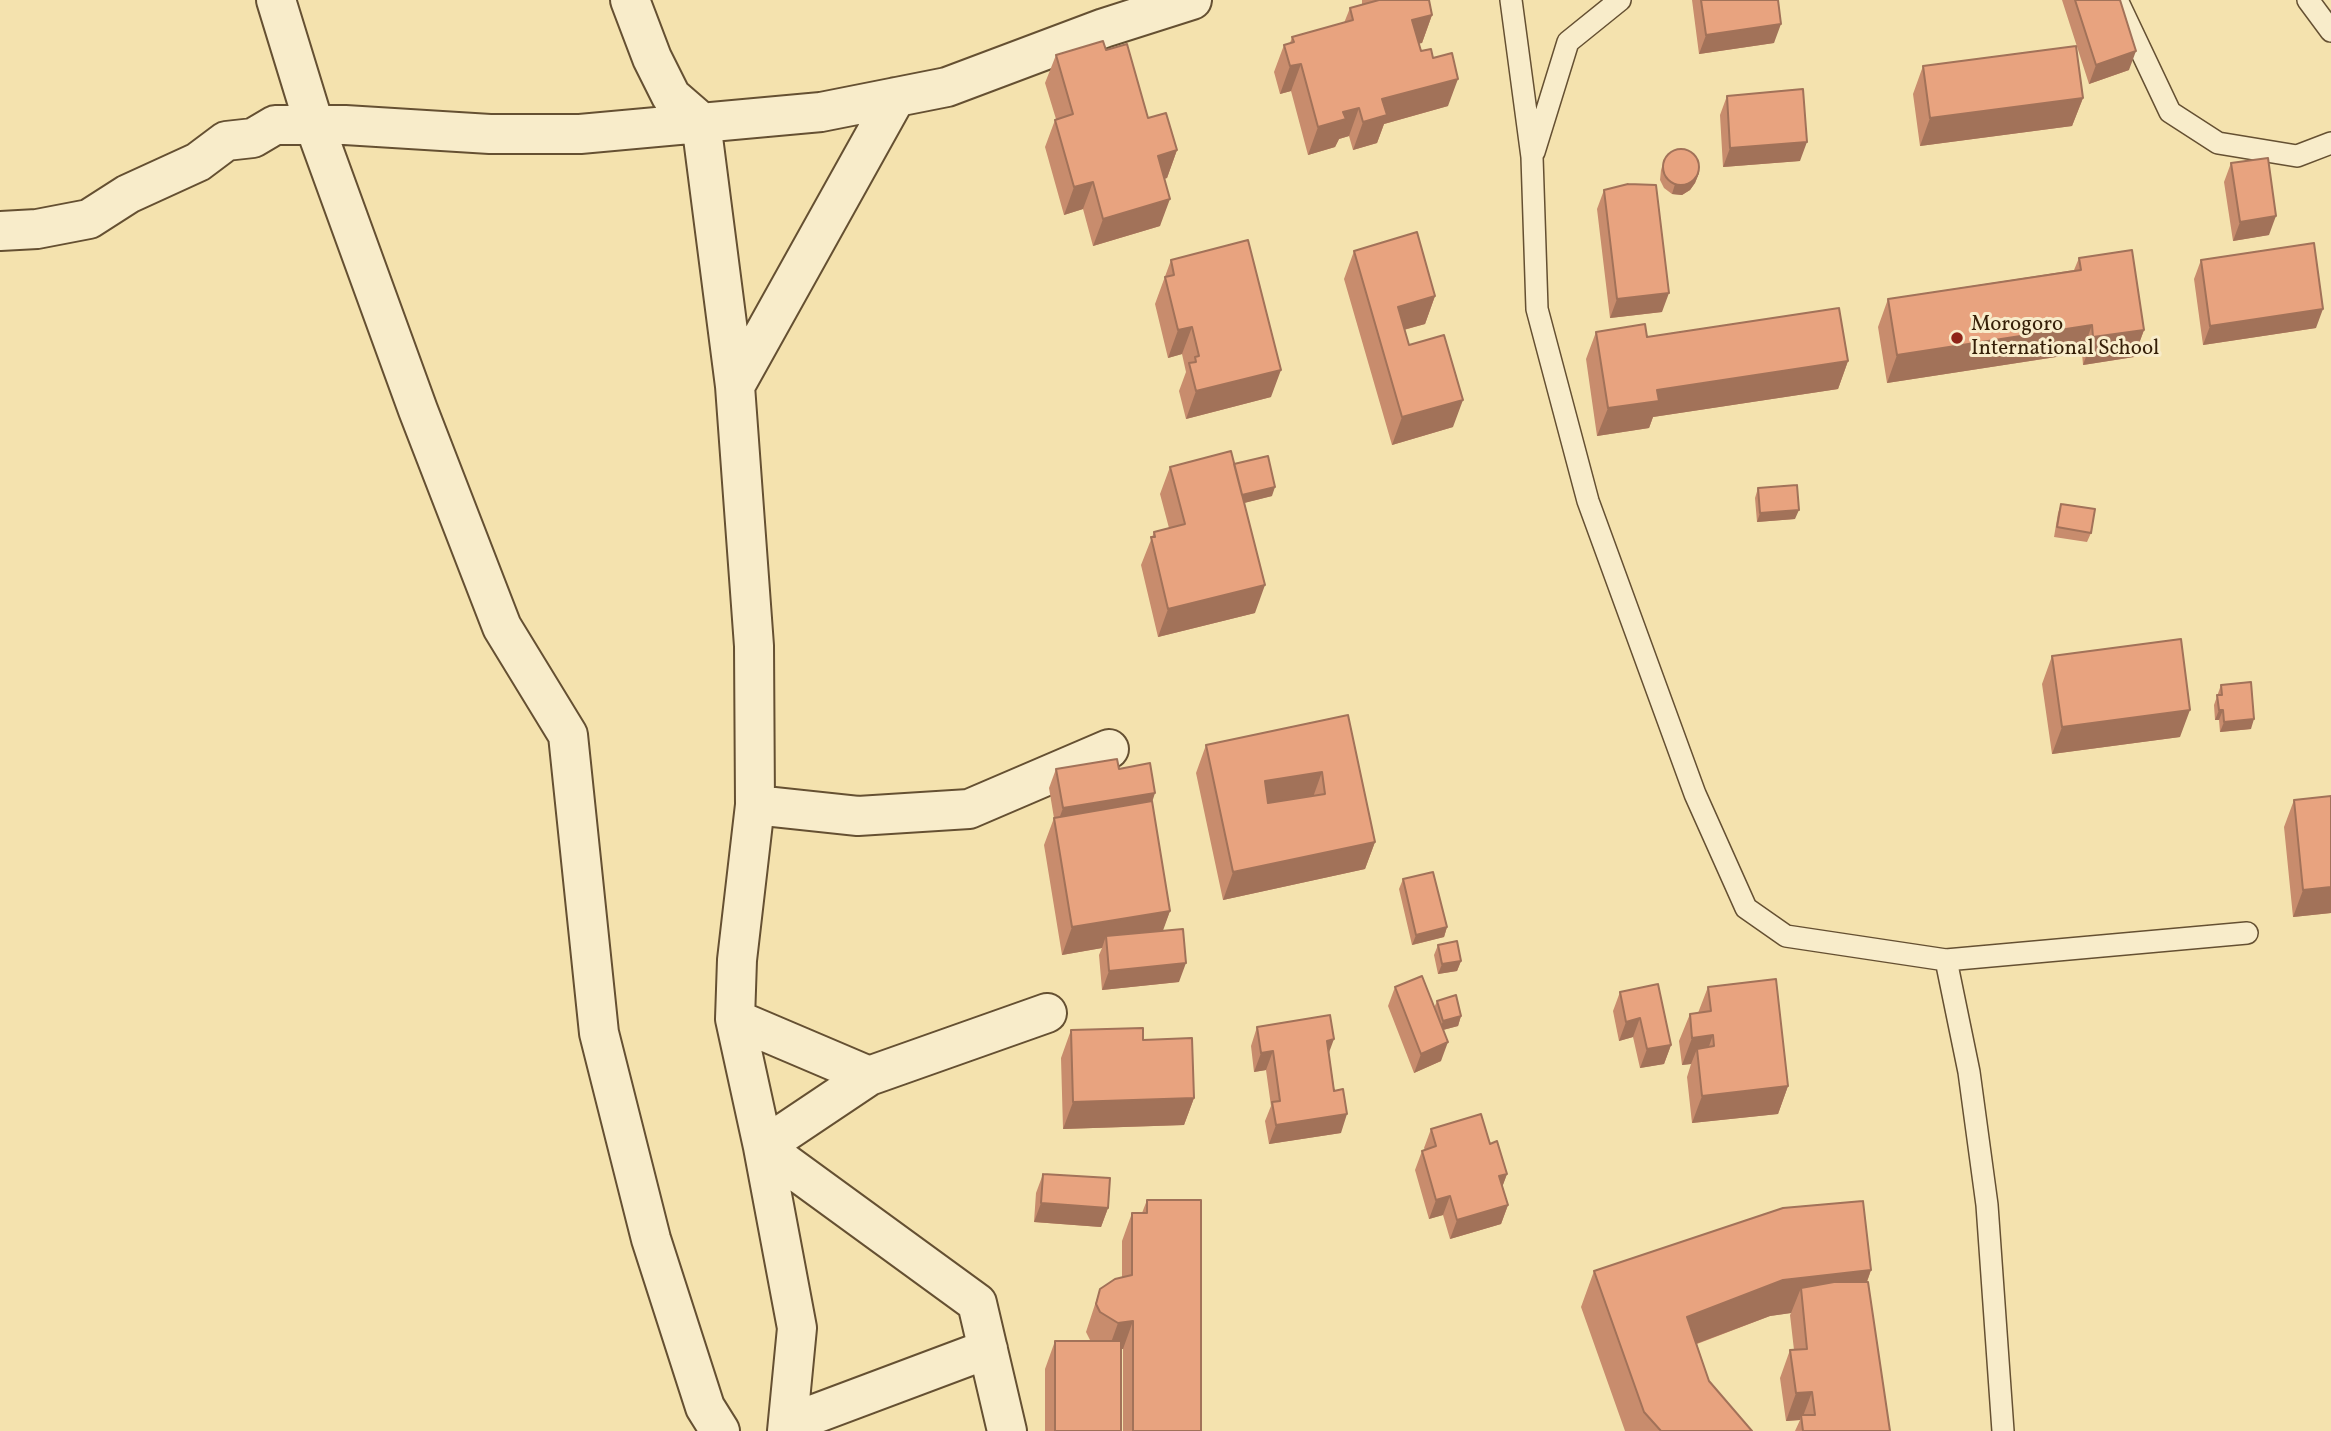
<!DOCTYPE html>
<style>
body{margin:0}
canvas{display:block;background:#f4e2ae}
</style>
<canvas width="2331" height="1431"></canvas>
<script>
const context = document.querySelector('canvas').getContext('2d');
context.lineJoin = 'round';
function shape(rows) {
  const path = new Path2D();
  for (const r of rows) {
    if (r.length === 3) {
      path.moveTo(r[0] + r[2], r[1]);
      path.arc(r[0], r[1], r[2], 0, 2 * Math.PI);
      continue;
    }
    path.moveTo(r[0], r[1]);
    for (let i = 2; i < r.length; i += 2) path.lineTo(r[i], r[i + 1]);
  }
  return path;
}
function trace(path, color, width, dash) {
  context.strokeStyle = color;
  context.lineWidth = width;
  context.lineCap = dash ? 'butt' : 'round';
  context.setLineDash(dash || []);
  context.stroke(path);
}
function fillPath(path, color) {
  context.fillStyle = color;
  context.fill(path, 'evenodd');
}
function drawText(font, color, halo, rows, align = 'center') {
  context.font = font + ' Vollkorn,serif';
  context.lineWidth = 6;
  context.setLineDash([]);
  context.textBaseline = 'middle';
  context.strokeStyle = halo;
  context.fillStyle = color;
  for (const [text, x, y, turn = 0] of rows) {
    context.save();
    context.translate(x, y);
    context.rotate((+turn || 0) * Math.PI / 180);
    context.textAlign = isNaN(turn) ? turn : align;
    if (halo) context.strokeText(text, 0, 0);
    context.fillText(text, 0, 0);
    context.restore();
  }
}
const service = shape([
 [1511,0,1532,157,1537,309,1588,501,1695,794,1746,908,1786,936,1946,960,2247,933],
 [2117,0,2170,112,2218,143,2297,156,2331,143],
 [2308,0,2331,31],
 [1534,152,1568,42,1620,0],
 [1946,960,1969,1072,1987,1205,2003,1431]
]);
const minor = shape([
 [276,0,314,124,418,410,502,627,568,735,599,1033,651,1239,705,1407,720,1431],
 [630,0,652,58,671,96,701,122,735,386,754,646,755,805,737,960,735,1019,763,1147,797,1328,787,1431],
 [0,231,37,229,89,219,128,194,198,162,226,141,253,138,275,125,345,125,490,134,580,134,821,112,947,87,1104,28,1192,0],
 [735,386,896,97],
 [755,805,858,816,969,809,1109,749],
 [735,1019,869,1076],
 [788,1424,988,1349],
 [1007,1431,977,1303,763,1147,869,1076,1047,1013]
]);
trace(service, '#655032', 24);
trace(minor, '#655032', 42);
trace(service, '#f8ecca', 21);
trace(minor, '#f8ecca', 38);
fillPath(shape([
 [1362,0,1429,0,1432,15,1422,43,1419,43,1421,51,1448,106,1384,124,1377,143,1353,150,1349,136,1339,139,1335,147,1308,155,1291,91,1280,94,1274,72,1284,45,1290,43,1292,37,1344,23,1350,8,1362,5],
 [1692,0,1778,0,1774,43,1699,54],
 [2062,0,2120,0,2129,70,2089,84],
 [1106,50,1148,118,1177,150,1167,178,1164,179,1160,226,1093,246,1083,209,1064,215,1045,147,1055,120,1056,119,1045,83,1056,55],
 [1923,66,2083,98,2072,126,1920,146,1913,94],
 [1727,96,1800,161,1723,167,1720,115],
 [1664,160,1699,173,1695,183,1690,190,1682,195,1672,194,1664,188,1660,180,1661,170],
 [2231,163,2269,235,2233,241,2224,182],
 [1604,190,1662,312,1610,318,1597,209],
 [1354,251,1435,296,1425,324,1404,330,1409,345,1453,427,1392,445,1344,279],
 [2079,258,2144,330,2134,357,2083,365,2082,353,1887,383,1878,327,1888,299,2074,270],
 [1171,260,1271,397,1186,419,1179,391,1186,372,1182,354,1168,358,1155,304],
 [2201,260,2316,328,2203,345,2194,279],
 [1596,332,1647,337,1848,361,1838,389,1653,417,1649,428,1597,436,1586,359],
 [1234,464,1272,496,1244,503,1255,613,1158,637,1141,565,1154,532,1169,528,1160,494,1170,467],
 [1758,488,1795,519,1757,522,1755,498],
 [2061,504,2091,533,2087,542,2054,537,2058,513],
 [2052,656,2180,737,2052,754,2042,684],
 [2221,685,2251,729,2220,732,2219,720,2215,720,2214,705],
 [1348,715,1375,842,1365,869,1223,900,1196,773,1206,745],
 [1056,769,1119,769,1152,803,1170,911,1162,931,1179,982,1102,990,1099,955,1102,948,1062,955,1044,845,1054,818,1049,788],
 [2331,796,2331,913,2293,917,2284,827,2294,800],
 [1403,879,1447,927,1444,937,1412,945,1399,889],
 [1438,945,1461,961,1457,971,1438,974,1434,955],
 [1395,987,1434,1008,1437,1001,1461,1016,1458,1026,1443,1030,1441,1061,1414,1073,1388,1006],
 [1708,987,1788,1086,1778,1114,1692,1123,1687,1077,1691,1064,1682,1065,1679,1041,1690,1014,1698,1013],
 [1620,992,1671,1045,1664,1064,1640,1068,1633,1037,1619,1041,1613,1011],
 [1257,1027,1329,1054,1341,1133,1269,1144,1265,1121,1271,1106,1266,1070,1254,1072,1251,1046],
 [1071,1030,1143,1040,1194,1098,1184,1125,1063,1129,1061,1058],
 [1431,1129,1490,1144,1507,1174,1502,1187,1508,1205,1501,1224,1450,1239,1443,1215,1429,1219,1415,1170,1422,1151,1425,1150,1424,1148],
 [1043,1174,1108,1208,1101,1227,1034,1222,1036,1193],
 [1147,1200,1201,1431,1123,1431,1123,1349,1121,1349,1121,1431,1045,1431,1045,1369,1055,1341,1092,1341,1090,1340,1086,1332,1100,1289,1122,1277,1122,1241,1132,1213,1142,1213],
 [1871,1270,1867,1282,1890,1431,1795,1431,1800,1420,1786,1421,1780,1378,1790,1350,1794,1350,1790,1315,1791,1313,1770,1316,1697,1344,1709,1381,1752,1431,1625,1431,1581,1307,1594,1271]
]), '#c88c6d');
fillPath(shape([
 [1432,15,1422,43,1402,48,1412,20],
 [1781,24,1774,43,1699,54,1706,35],
 [2136,51,2129,70,2089,84,2096,65],
 [1301,64,1291,91,1280,94,1290,66],
 [1458,79,1448,106,1384,124,1377,143,1353,150,1363,122,1382,99],
 [2083,98,2072,126,1920,146,1930,118],
 [1359,108,1349,136,1339,139,1335,147,1308,155,1318,127,1343,112],
 [1807,142,1800,161,1723,167,1730,148],
 [1177,150,1167,178,1147,183,1158,156],
 [1699,173,1695,183,1690,190,1682,195,1672,194,1675,184],
 [1093,182,1083,209,1064,215,1074,187],
 [1170,199,1160,226,1093,246,1103,219],
 [2276,216,2269,235,2233,241,2240,222],
 [1669,293,1662,312,1610,318,1617,299],
 [1435,296,1425,324,1388,334,1398,307],
 [2323,309,2316,328,2203,345,2210,326],
 [2092,325,2082,353,1887,383,1897,355],
 [1192,327,1182,354,1168,358,1178,330],
 [2144,330,2134,357,2083,365,2093,337],
 [1848,361,1838,389,1653,417,1649,428,1597,436,1608,408,1657,390],
 [1281,370,1271,397,1186,419,1196,391],
 [1463,400,1453,427,1392,445,1402,417],
 [1275,487,1272,496,1236,505,1239,495],
 [1799,510,1795,519,1757,522,1760,513],
 [1265,585,1255,613,1158,637,1168,609],
 [2190,710,2180,737,2052,754,2062,727],
 [2219,710,2223,710,2219,720,2215,720],
 [2254,719,2251,729,2220,732,2224,722],
 [1322,772,1312,800,1255,808,1265,781],
 [1155,793,1149,812,1056,827,1063,808],
 [1375,842,1365,869,1223,900,1233,872],
 [2331,887,2331,913,2293,917,2303,890],
 [1170,911,1160,939,1106,936,1102,948,1062,955,1072,927],
 [1447,927,1444,937,1412,945,1416,935],
 [1461,961,1457,971,1438,974,1442,964],
 [1186,963,1179,982,1102,990,1109,971],
 [1461,1016,1458,1026,1439,1031,1443,1021],
 [1640,1018,1633,1037,1619,1041,1626,1022],
 [1713,1035,1703,1063,1697,1049,1691,1064,1682,1065,1692,1038],
 [1334,1039,1327,1058,1327,1041],
 [1448,1042,1441,1061,1414,1073,1421,1054],
 [1671,1045,1664,1064,1640,1068,1647,1049],
 [1273,1051,1266,1070,1254,1072,1261,1053],
 [1788,1086,1778,1114,1692,1123,1702,1096],
 [1194,1098,1184,1125,1063,1129,1073,1102],
 [1347,1114,1341,1133,1269,1144,1276,1125],
 [1507,1174,1500,1193,1499,1176],
 [1450,1196,1443,1215,1429,1219,1436,1200],
 [1041,1203,1108,1208,1101,1227,1034,1222],
 [1508,1205,1501,1224,1450,1239,1457,1220],
 [1871,1270,1858,1306,1801,1288,1791,1313,1770,1316,1674,1352,1687,1317,1783,1280],
 [1133,1321,1123,1349,1108,1351,1118,1323],
 [1812,1392,1802,1419,1801,1415,1800,1420,1786,1421,1796,1393]
]), '#a27259');
const building = shape([
 [1379,0,1429,0,1432,15,1412,20,1421,51,1431,49,1433,58,1452,53,1458,79,1382,99,1387,115,1363,122,1359,108,1343,112,1346,119,1318,127,1301,64,1290,66,1284,45,1294,42,1292,37,1353,20,1350,8,1379,0],
 [1701,0,1778,0,1781,24,1706,35,1701,0],
 [2075,0,2120,0,2136,51,2096,65,2075,0],
 [1103,41,1106,50,1127,44,1148,118,1166,113,1177,150,1158,156,1170,199,1103,219,1093,182,1074,187,1055,120,1073,114,1056,55,1103,41],
 [2076,46,2083,98,1930,118,1923,66,2076,46],
 [1803,89,1807,142,1730,148,1727,96,1803,89],
 [1681,167,18],
 [2268,158,2276,216,2240,222,2231,163,2268,158],
 [1628,184,1656,185,1669,293,1617,299,1604,190,1628,184],
 [1417,232,1435,296,1398,307,1409,345,1444,335,1463,400,1402,417,1354,251,1417,232],
 [1248,240,1281,370,1196,391,1189,363,1196,362,1195,357,1199,356,1192,327,1178,330,1165,277,1174,275,1171,260,1248,240],
 [2314,243,2323,309,2210,326,2201,260,2314,243],
 [2132,250,2144,330,2093,337,2092,325,1897,355,1888,299,2081,270,2079,258,2132,250],
 [1839,308,1848,361,1657,390,1659,401,1608,408,1596,332,1645,324,1647,337,1839,308],
 [1231,451,1265,585,1168,609,1151,537,1155,537,1154,532,1185,524,1170,467,1231,451],
 [1268,456,1275,487,1242,495,1234,464,1268,456],
 [1797,485,1799,510,1760,513,1758,488,1797,485],
 [2061,504,2095,509,2091,533,2057,527,2061,504],
 [2181,639,2190,710,2062,727,2052,656,2181,639],
 [2251,682,2254,719,2224,722,2223,710,2219,710,2217,695,2222,695,2221,685,2251,682],
 [1348,715,1375,842,1233,872,1206,745,1348,715],
 [1322,772,1325,794,1268,803,1265,781,1322,772],
 [1117,759,1119,769,1150,763,1155,793,1063,808,1056,769,1117,759],
 [2331,796,2331,887,2303,890,2294,800,2331,796],
 [1152,801,1170,911,1072,927,1054,818,1152,801],
 [1433,872,1447,927,1416,935,1403,879,1433,872],
 [1183,929,1186,963,1109,971,1106,936,1183,929],
 [1457,941,1461,961,1442,964,1438,945,1457,941],
 [1422,976,1448,1042,1421,1054,1395,987,1422,976],
 [1776,979,1788,1086,1702,1096,1697,1049,1714,1046,1713,1035,1692,1038,1690,1014,1711,1011,1708,987,1776,979],
 [1658,984,1671,1045,1647,1049,1640,1018,1626,1022,1620,992,1658,984],
 [1456,995,1461,1016,1443,1021,1437,1001,1456,995],
 [1330,1015,1334,1039,1327,1041,1334,1091,1343,1089,1347,1114,1276,1125,1272,1102,1280,1101,1273,1051,1261,1053,1257,1027,1330,1015],
 [1143,1028,1143,1040,1192,1038,1194,1098,1073,1102,1071,1030,1143,1028],
 [1481,1114,1490,1144,1497,1141,1507,1174,1499,1176,1508,1205,1457,1220,1450,1196,1436,1200,1422,1151,1436,1146,1431,1129,1481,1114],
 [1043,1174,1110,1178,1108,1208,1041,1203,1043,1174],
 [1147,1200,1201,1200,1201,1431,1133,1431,1133,1321,1118,1323,1100,1312,1096,1304,1100,1289,1115,1279,1132,1275,1132,1213,1147,1213,1147,1200],
 [1863,1201,1871,1270,1783,1280,1687,1317,1709,1381,1752,1431,1661,1431,1644,1412,1594,1271,1783,1208,1863,1201],
 [1834,1282,1868,1282,1890,1431,1803,1431,1801,1415,1815,1415,1812,1392,1796,1393,1790,1350,1807,1349,1801,1288,1834,1282],
 [1055,1341,1121,1341,1121,1431,1055,1431,1055,1341]
]);
fillPath(building, '#e8a37f');
trace(building, '#a27259', 2);
for (const [x, y, r, color] of [
 [1957,338,7,"#8f2418"]
]) {
  const dot = new Path2D();
  dot.arc(x, y, r, 0, 2 * Math.PI);
  context.fillStyle = color;
  context.fill(dot);
  trace(dot, '#f8ecca', 2.5);
}
drawText('21px', '#351f08', '#f8ecca', [
 ["Morogoro",1971,326],
 ["International School",1971,350]
], 'left');
</script>
